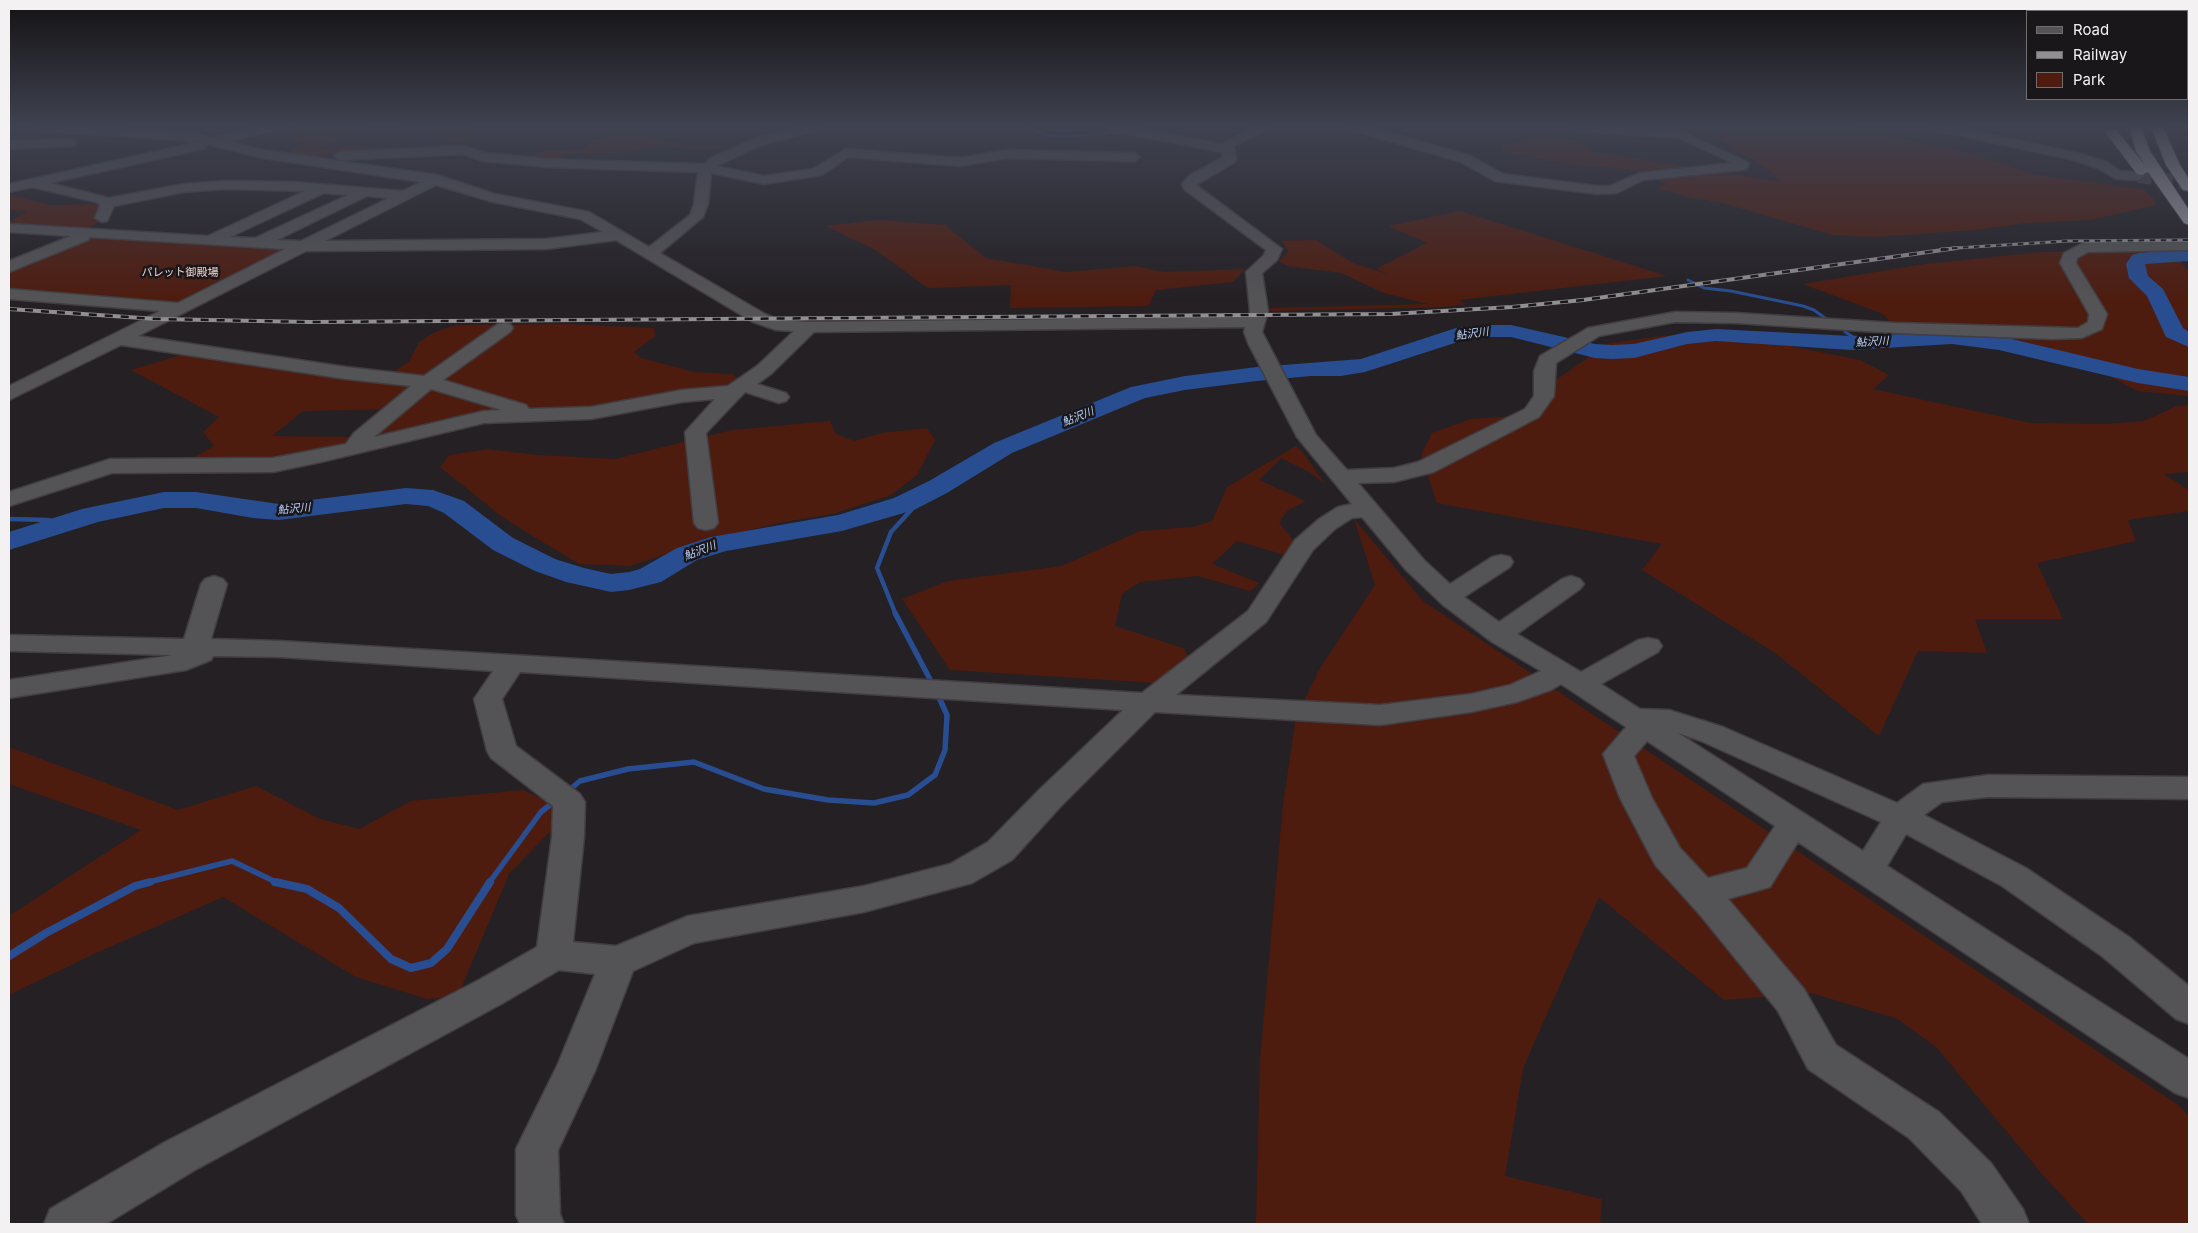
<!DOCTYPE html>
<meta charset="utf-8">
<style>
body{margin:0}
#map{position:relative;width:2198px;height:1233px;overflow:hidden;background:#242024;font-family:Inter,sans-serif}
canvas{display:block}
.frame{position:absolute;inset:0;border:10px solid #f4f1f3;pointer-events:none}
.legend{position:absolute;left:2026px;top:10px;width:162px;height:90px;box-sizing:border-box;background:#1a171a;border:1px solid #716e71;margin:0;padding:6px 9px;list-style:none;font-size:15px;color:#f4f1f3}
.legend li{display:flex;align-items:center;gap:10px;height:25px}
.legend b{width:25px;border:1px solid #716e71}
</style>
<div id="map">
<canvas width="2198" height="1233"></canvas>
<div class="frame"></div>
<ul class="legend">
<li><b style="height:6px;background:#545356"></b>Road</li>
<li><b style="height:6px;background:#928f92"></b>Railway</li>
<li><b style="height:14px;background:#4e1c0f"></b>Park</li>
</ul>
</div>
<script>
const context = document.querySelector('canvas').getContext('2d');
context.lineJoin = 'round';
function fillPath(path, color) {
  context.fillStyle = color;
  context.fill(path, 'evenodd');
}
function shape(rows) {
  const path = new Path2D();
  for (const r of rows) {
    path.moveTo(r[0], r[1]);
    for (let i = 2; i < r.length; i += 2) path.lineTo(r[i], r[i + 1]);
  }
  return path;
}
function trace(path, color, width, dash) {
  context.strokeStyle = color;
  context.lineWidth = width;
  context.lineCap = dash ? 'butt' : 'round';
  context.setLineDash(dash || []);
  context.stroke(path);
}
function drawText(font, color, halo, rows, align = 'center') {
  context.font = font + ' Inter,"Noto Sans JP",sans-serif';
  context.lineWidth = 5;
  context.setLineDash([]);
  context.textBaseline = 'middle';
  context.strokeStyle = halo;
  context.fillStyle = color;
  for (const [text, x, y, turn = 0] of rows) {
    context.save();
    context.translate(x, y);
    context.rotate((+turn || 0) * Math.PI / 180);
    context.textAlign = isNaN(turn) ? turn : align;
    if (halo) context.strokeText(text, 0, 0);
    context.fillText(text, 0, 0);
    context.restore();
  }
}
fillPath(shape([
 [293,127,366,127,321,149,365,146,374,147,368,152,307,158,285,156,304,143,290,140,305,133],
 [393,127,470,127,466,132,470,139,464,143,447,141,426,132],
 [1632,127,1852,127,1968,153,2038,175,2142,189,2154,199,2156,205,2091,220,2027,223,1974,230,1875,237,1833,235,1719,202,1691,198,1658,189,1667,184,1632,170,1565,164,1501,151,1502,145,1539,137,1578,140,1591,151,1782,182,1771,172,1717,138,1671,129,1638,129],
 [624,129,668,141,691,145,726,145,722,148,694,149,671,145,616,153,567,154,553,162,514,158,546,151,584,149,591,141],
 [9,194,49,205,108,204,98,222,79,234,9,228,9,222,28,211,9,210],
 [1460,211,1667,276,1459,300,1466,304,1443,307,1270,311,1271,308,1428,304,1384,293,1341,273,1287,266,1279,261,1289,251,1281,241,1316,240,1353,263,1390,275,1376,269,1427,243,1388,226],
 [878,220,945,225,986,258,1066,272,1136,266,1164,272,1245,269,1233,282,1156,290,1148,306,1010,308,1011,285,928,288,874,249,825,226],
 [92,237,302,247,191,305,9,291,9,270],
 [2169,250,2189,271,2189,396,2138,391,2078,360,2052,359,1906,329,1891,323,1883,314,1803,284,1925,264,2042,252],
 [567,324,654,328,655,336,634,352,641,358,694,372,732,374,741,380,728,389,665,401,529,412,370,439,400,409,303,411,272,436,350,437,338,449,262,464,190,460,214,446,203,432,219,417,131,370,191,352,339,376,394,371,409,362,419,342,435,332,456,325],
 [1709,330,1860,360,1889,375,1873,389,2031,423,2104,424,2144,421,2177,406,2189,405,2189,472,2164,474,2189,490,2189,511,2128,520,2136,541,2037,563,2063,619,1975,619,1987,653,1918,651,1879,736,1775,653,1642,570,1662,544,1437,503,1421,455,1432,433,1471,419,1528,415,1553,382,1609,343],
 [830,421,836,434,854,441,882,433,927,428,935,440,917,475,891,495,836,513,779,523,707,540,631,566,579,564,505,519,440,467,450,455,487,449,538,455,615,459,732,430],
 [1296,446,1304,454,1326,485,1311,473,1281,458,1259,480,1306,501,1287,511,1279,523,1294,541,1285,555,1237,541,1212,564,1259,583,1250,591,1198,576,1140,582,1122,594,1115,626,1183,648,1191,662,1172,684,950,670,902,599,948,581,1062,566,1140,531,1193,527,1212,521,1227,487],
 [1354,519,1423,601,2178,1105,2189,1116,2189,1224,2088,1224,2043,1175,1937,1048,1898,1019,1811,993,1724,1000,1599,897,1523,1068,1505,1176,1602,1199,1600,1224,1256,1224,1260,1060,1283,804,1296,717,1319,670,1375,585],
 [9,747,178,810,256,786,320,819,359,829,411,801,523,790,569,812,509,874,458,996,427,999,356,977,223,897,94,954,9,995,9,916,141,830,9,784]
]), '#4e1c0f');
trace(shape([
 [1025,127,1046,135,1063,137,1124,132],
 [1133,130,1142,127]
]), '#284d91', 2.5);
trace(shape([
 [1688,280,1704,288,1731,291,1803,306,1814,310,1829,321],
 [1845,332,1863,343]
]), '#284d91', 3);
trace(shape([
 [9,519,49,520,58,525],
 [896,615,877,568,891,532,912,509,913,499]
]), '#284d91', 4.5);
trace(shape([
 [895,613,933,685],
 [567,792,580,781,628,769,694,762,764,789,828,800,874,803,908,795,935,775,945,750,947,715,937,693],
 [145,883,232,861,278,883],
 [489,883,541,812,556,800]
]), '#284d91', 5.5);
trace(shape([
 [275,882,307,889,339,908,391,959,411,968,431,963,447,949,490,882],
 [9,956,46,933,135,886,150,882]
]), '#284d91', 8);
fillPath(shape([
 [2189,249,2189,261,2145,264,2148,276,2163,289,2183,328,2189,332,2189,347,2166,337,2147,296,2129,278,2126,264,2132,255,2139,253,2189,249],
 [1486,325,1511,325,1595,344,1612,345,1634,344,1687,332,1716,329,1851,336,1952,332,1999,336,2138,369,2189,377,2189,391,2138,383,1999,350,1952,344,1851,350,1716,341,1687,344,1634,358,1612,359,1595,358,1511,337,1486,337,1467,339,1365,372,1341,376,1311,376,1257,381,1185,390,1145,398,1012,453,947,493,914,510,842,531,726,551,697,560,661,582,629,590,611,592,566,582,535,571,493,550,444,513,428,506,406,504,279,520,253,518,196,508,164,508,98,522,9,550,9,532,82,509,164,492,196,492,279,504,406,488,433,490,464,501,513,538,555,559,584,568,611,574,629,572,640,569,677,548,711,537,838,515,894,498,929,481,994,443,1131,387,1185,376,1257,367,1361,359,1456,328,1486,325]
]), '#284d91');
trace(shape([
 [2138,176,2189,183]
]), '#433f43', 14, [14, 7]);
const minor = shape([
 [35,127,96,127,195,133,213,138,260,127,282,127,280,130,228,141,263,150,437,175,495,194,589,212,649,247,690,215,694,204,698,172,547,167,483,161,463,154,340,160,334,156,340,152,464,146,485,153,547,159,705,164,710,158,751,140,800,127,819,127,817,130,759,146,717,166,764,176,813,169,846,149,960,158,1007,150,1134,153,1140,157,1134,161,1007,158,960,166,848,157,822,175,764,184,711,173,708,204,703,217,660,253,765,314,779,320,809,322,1249,317,1250,311,1246,272,1264,255,1266,250,1185,190,1182,184,1190,175,1223,157,1222,152,1111,131,1105,127,1130,127,1221,144,1254,127,1270,127,1234,146,1236,159,1235,162,1196,185,1282,249,1277,260,1262,273,1268,311,1262,332,1316,435,1347,470,1394,468,1418,462,1525,409,1534,396,1534,371,1540,356,1588,328,1675,312,1736,313,1896,323,2078,328,2088,322,2089,314,2060,263,2064,253,2085,242,2189,240,2189,250,2088,252,2077,258,2076,263,2107,314,2102,329,2082,338,2052,339,1896,333,1736,323,1675,322,1599,336,1556,363,1554,396,1539,417,1434,472,1394,482,1358,483,1424,560,1450,584,1492,557,1501,555,1510,557,1513,562,1510,567,1464,597,1499,622,1562,579,1571,576,1580,579,1584,584,1580,589,1517,634,1581,672,1638,640,1648,638,1658,640,1662,646,1658,652,1601,684,1640,709,1669,710,1723,727,1897,803,1923,784,1988,775,2189,777,2189,799,1988,797,1942,802,1924,815,2026,868,2129,937,2189,986,2189,1024,2176,1019,2103,957,2002,886,1906,834,1887,866,2189,1059,2189,1098,2175,1093,1798,842,1770,887,1728,899,1804,989,1836,1045,1939,1112,1991,1163,2023,1209,2029,1224,1982,1224,1961,1191,1909,1138,1808,1069,1778,1011,1701,916,1656,866,1651,857,1620,798,1603,754,1626,727,1561,684,1551,690,1517,702,1471,712,1380,725,1155,712,1061,806,1012,860,972,883,864,912,694,943,633,971,595,1071,558,1150,560,1214,564,1224,520,1224,516,1215,516,1149,557,1066,595,974,559,970,503,1003,195,1170,106,1224,44,1224,50,1209,165,1142,477,981,537,947,552,837,553,806,491,758,487,751,474,699,493,671,280,657,213,656,211,660,186,670,9,698,9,680,173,655,9,651,9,635,184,639,201,584,205,579,214,576,223,579,227,584,211,639,280,641,1142,693,1248,611,1295,540,1319,519,1338,507,1352,504,1297,437,1248,343,1244,332,1245,327,814,332,771,374,757,384,786,393,789,397,786,401,779,403,745,392,706,433,718,523,714,528,706,530,698,528,694,523,685,432,715,399,682,402,591,419,484,423,321,462,273,472,112,473,9,506,9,492,110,459,273,458,346,444,354,433,411,386,346,379,121,345,9,400,9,386,160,311,9,299,9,289,178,303,285,249,90,237,88,240,9,272,9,261,71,236,9,232,9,224,208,236,305,191,225,189,184,192,114,206,107,221,102,222,95,218,100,205,96,202,32,187,9,192,9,184,199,142,205,146,203,149,50,183,109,198,184,184,225,181,294,182,403,191,421,182,263,158,195,141,41,131,35,127],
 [436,185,493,202,580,219,603,232,546,239,325,241,436,185],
 [324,193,348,195,255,238,230,237,324,193],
 [367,196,389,198,301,241,277,240,367,196],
 [616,240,753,322,776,330,794,331,757,366,728,386,682,390,591,407,529,409,526,405,443,380,510,332,513,328,510,324,504,323,498,324,424,376,346,367,138,336,306,251,546,249,616,240],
 [431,389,502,410,484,411,374,437,431,389],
 [1362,517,1406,570,1443,605,1492,642,1541,671,1510,685,1471,694,1380,705,1176,695,1266,622,1313,550,1335,529,1352,518,1362,517],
 [520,672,1123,710,1039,790,988,842,950,864,864,886,688,916,616,946,573,942,584,837,585,802,580,794,516,746,502,699,520,672],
 [1678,733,1701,741,1881,822,1863,851,1678,733],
 [1647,741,1775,826,1747,868,1708,878,1680,848,1652,798,1634,756,1647,741],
 [1350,127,1369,127,1471,156,1503,174,1597,186,1610,186,1640,173,1733,163,1679,138,1575,131,1569,127,1623,127,1681,131,1749,163,1747,169,1742,170,1652,179,1643,180,1617,193,1597,194,1495,181,1461,162,1352,130,1350,127],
 [1933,127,1956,127,2077,153,2107,162,2120,171,2138,172,2145,176,2138,180,2117,179,2097,168,2074,160,1939,131,1933,127],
 [70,139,74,140,76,143,74,146,9,149,9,141,70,139]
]);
const highway = shape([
 [2129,127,2141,127,2150,151,2189,210,2189,225,2184,223,2148,172,2142,175,2137,174,2106,133,2108,130,2116,130,2145,165,2136,151,2129,127],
 [2151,127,2163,127,2180,165,2189,179,2189,191,2183,190,2166,165,2151,127]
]);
trace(minor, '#413d41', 3);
trace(highway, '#413d41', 2);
fillPath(minor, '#545356');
fillPath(highway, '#99989e');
const railFar1 = shape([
 [1941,249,2067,241,2189,240]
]);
const rail = shape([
 [9,309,157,319,310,322,1391,314,1512,307,1583,300,1957,248]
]);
trace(railFar1, '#928f92', 3);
trace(rail, '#928f92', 4);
trace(railFar1, '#1a171a', 2, [5.5]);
trace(rail, '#1a171a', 2.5, [8]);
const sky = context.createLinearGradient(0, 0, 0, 300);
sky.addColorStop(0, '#141214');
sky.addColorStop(0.42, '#3f4250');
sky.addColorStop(1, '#3f425000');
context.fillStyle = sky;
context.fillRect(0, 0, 2198, 300);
drawText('11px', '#efd6cf', '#1a171a', [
 ["パレット御殿場",180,273]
]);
drawText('italic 11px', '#b8cff6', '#1a171a', [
 ["鮎沢川",1472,334,-8],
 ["鮎沢川",1872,342,-3],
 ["鮎沢川",1078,417,-22],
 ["鮎沢川",294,509,-5],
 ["鮎沢川",700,551,-21]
]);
</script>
